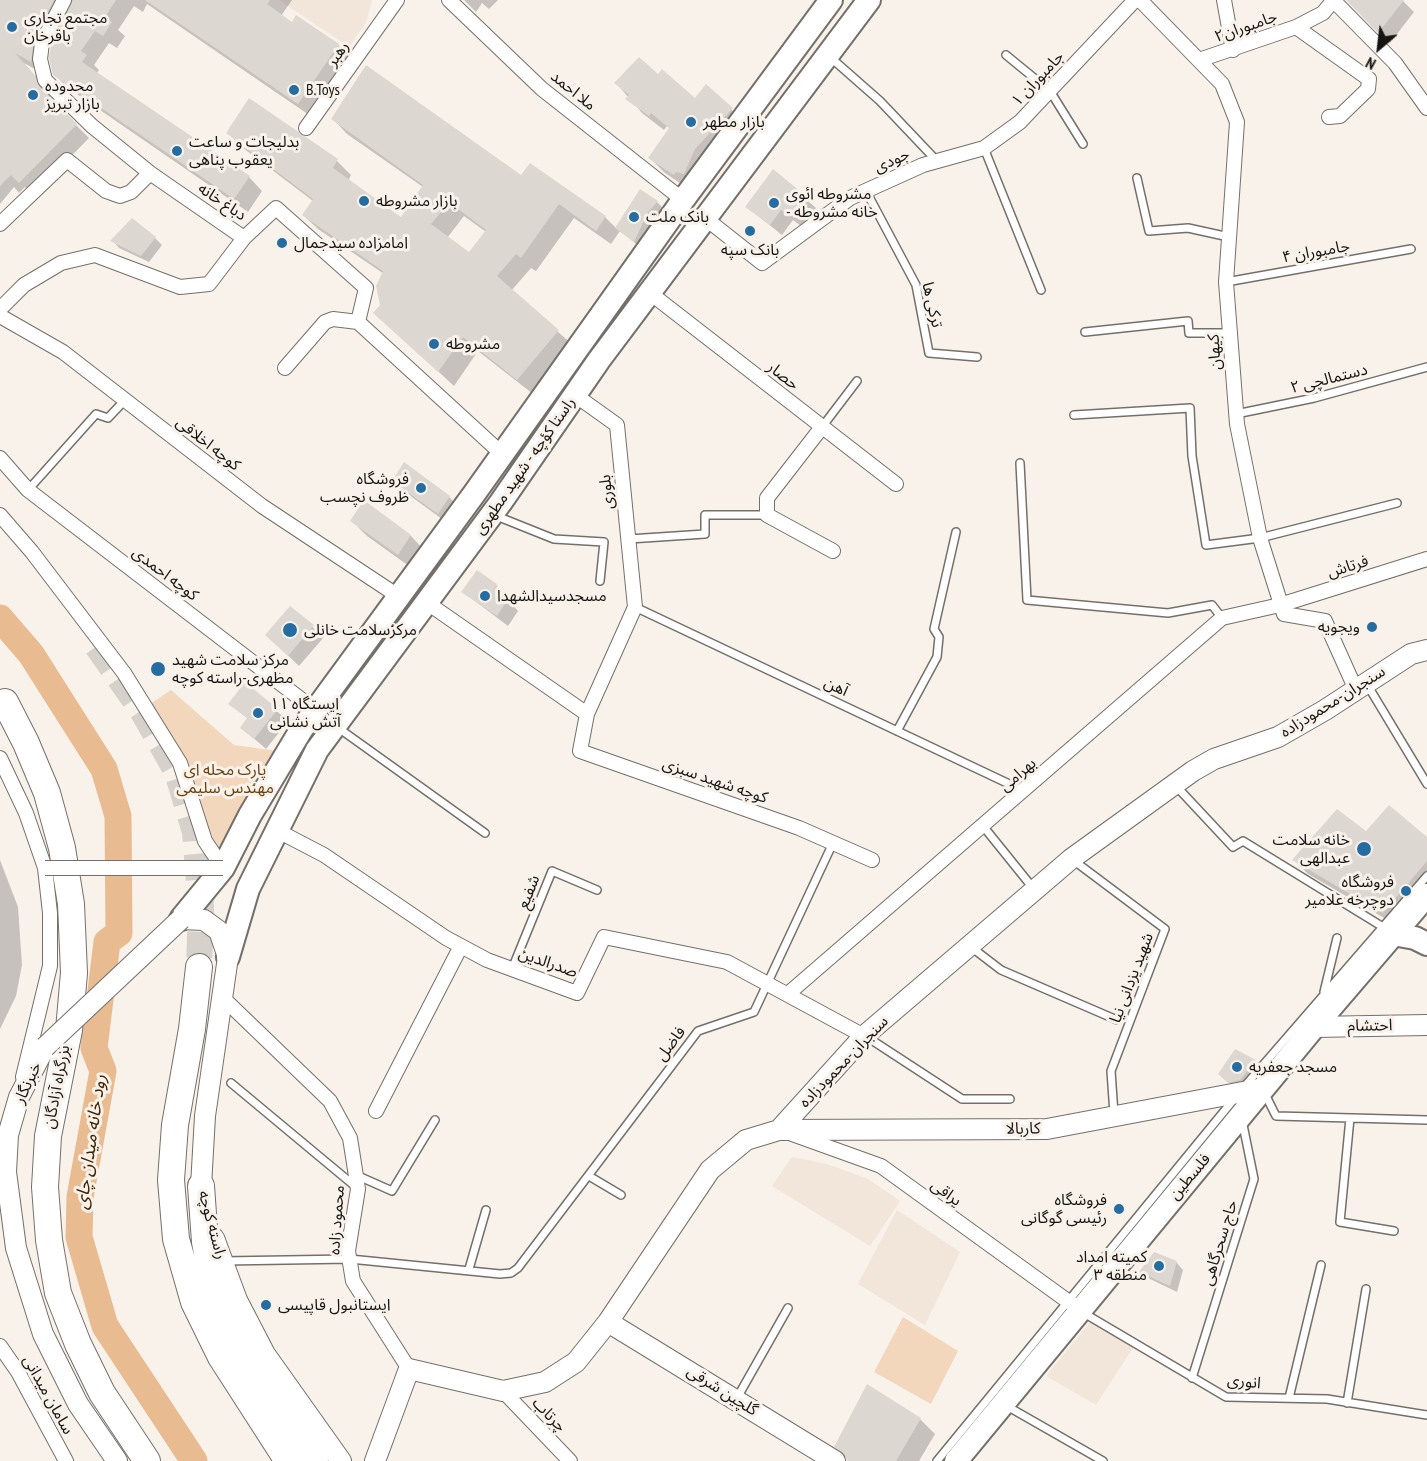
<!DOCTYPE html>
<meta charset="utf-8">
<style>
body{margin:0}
#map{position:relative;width:1427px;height:1461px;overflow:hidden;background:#f8f2eb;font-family:"PT Sans Narrow",sans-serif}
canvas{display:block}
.north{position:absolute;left:1349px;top:18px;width:60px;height:60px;-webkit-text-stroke:4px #f8f2eb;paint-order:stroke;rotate:208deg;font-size:16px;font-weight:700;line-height:24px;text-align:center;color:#171513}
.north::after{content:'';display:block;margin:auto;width:21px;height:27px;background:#171513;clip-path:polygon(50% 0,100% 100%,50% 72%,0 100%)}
</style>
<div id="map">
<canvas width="1427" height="1461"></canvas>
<div class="north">N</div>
</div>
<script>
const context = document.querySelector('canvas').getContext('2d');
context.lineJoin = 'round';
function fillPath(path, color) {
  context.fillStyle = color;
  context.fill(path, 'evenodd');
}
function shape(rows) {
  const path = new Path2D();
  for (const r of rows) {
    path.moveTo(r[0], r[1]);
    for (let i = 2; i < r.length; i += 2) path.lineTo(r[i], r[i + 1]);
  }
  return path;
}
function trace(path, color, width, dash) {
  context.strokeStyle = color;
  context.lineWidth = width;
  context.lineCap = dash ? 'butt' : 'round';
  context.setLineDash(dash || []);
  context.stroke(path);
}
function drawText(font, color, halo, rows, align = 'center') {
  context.font = font + ' "PT Sans Narrow","Noto Sans Arabic",sans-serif';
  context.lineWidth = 6;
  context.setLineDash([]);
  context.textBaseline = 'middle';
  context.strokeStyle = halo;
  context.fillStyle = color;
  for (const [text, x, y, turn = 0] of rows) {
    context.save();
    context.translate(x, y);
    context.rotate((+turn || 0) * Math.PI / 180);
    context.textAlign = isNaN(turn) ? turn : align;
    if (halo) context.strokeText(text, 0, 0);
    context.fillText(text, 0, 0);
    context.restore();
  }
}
fillPath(shape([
 [279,0,372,0,366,23,349,47],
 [792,1157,827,1164,868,1179,900,1201,870,1246,772,1186],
 [897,1210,960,1252,925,1325,858,1284],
 [1091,1321,1134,1346,1096,1405,1046,1376]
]), '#f2e5da');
fillPath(shape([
 [171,690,234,745,277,751,224,855,218,849,150,704],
 [903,1317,958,1351,931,1404,874,1372]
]), '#f3d7bd');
fillPath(shape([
 [0,0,292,0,281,16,292,24,297,17,338,45,352,58,312,117,147,4,143,12,134,6,118,30,125,36,117,48,109,43,94,65,99,70,96,74,249,177,262,191,248,212,68,88,55,75,51,58,52,42,47,53,44,74,24,63,48,91,52,101,89,138,33,195,25,187,19,193,14,187,0,204],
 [464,0,498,0,489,9,482,3,476,12],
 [1348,0,1402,0,1414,12,1390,43],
 [658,76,695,100,707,86,746,124,689,189,665,173,650,158,671,129,667,126,664,130,642,113,616,83],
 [333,119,522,177,605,217,616,228,657,202,668,213,645,251,620,231,611,244,574,218,536,271,531,268,511,291,573,345,533,394,478,351,454,386,375,313,381,305,384,274,318,229,303,215,313,201,243,148,228,133,337,161,351,175,348,181,401,219,423,187,347,134],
 [464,216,486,232,469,254,447,238],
 [773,171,816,208,801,226,793,220,782,235,747,207],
 [155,238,162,245,149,262,119,248,113,241],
 [394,480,449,497,464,512,453,527,409,495],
 [364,502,411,536,425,551,413,569,367,536,352,521],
 [496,585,518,611,508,626,463,592],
 [290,608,324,637,299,666,267,635],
 [246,684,288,721,266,749,242,728,248,719,230,704],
 [1367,833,1427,839,1427,893,1398,926,1308,874,1294,860],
 [0,860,18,907,22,965,16,996,0,1029],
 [1235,1051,1262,1068,1236,1089,1227,1081],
 [1176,1262,1183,1270,1177,1292,1148,1278,1141,1272],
 [920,1419,935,1434,919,1461,849,1461,836,1446]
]), '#0003');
trace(shape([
 [0,618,31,654,104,769,118,816,119,933,107,942,94,1048,103,1071,80,1197,79,1237,105,1326,194,1461]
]), '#e9bb90', 27);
fillPath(shape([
 [0,0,54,0,34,39,31,62,15,53,35,76,39,86,77,124,19,183,11,175,0,186],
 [73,0,116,0,105,17,112,22,103,36,95,31,81,51,87,55,82,62,250,176,234,199,53,75,49,58,51,46],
 [145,0,270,0,267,4,292,22,296,15,339,44,298,104],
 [1346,0,1404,0,1378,33],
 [639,57,658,74,662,69,695,98,706,84,733,108,695,149,684,174,676,172,674,175,648,158,669,128,651,113,649,116,625,99,629,95,614,83],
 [366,65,521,175,530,163,606,216,596,231,559,204,521,258,516,254,497,276,559,330,517,380,463,337,438,372,373,313,380,305,376,286,383,271,302,215,313,199,226,133,249,98,338,159,333,168,401,217,423,185,331,119],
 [449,202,486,230,469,252,431,224],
 [773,169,806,196,790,216,781,210,770,225,745,207],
 [640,189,658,201,648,212,634,242,615,228],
 [132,218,156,237,141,256,110,241],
 [404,462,450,496,438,514,392,481],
 [364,500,411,535,398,555,350,521],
 [477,570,497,584,494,589,508,599,497,616,461,592],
 [290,606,314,625,288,656,265,635],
 [245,682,278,709,254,739,240,728,247,718,228,704],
 [1389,805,1427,837,1427,861,1383,913,1292,860,1337,809,1366,831],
 [1235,1049,1256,1060,1240,1080,1228,1083,1218,1074],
 [1154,1252,1177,1261,1170,1286,1139,1272],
 [867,1384,921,1418,896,1461,847,1461,845,1455,834,1447]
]), '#ddd7d1');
trace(shape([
 [97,646,143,712,177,772,195,832,201,907,199,967]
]), '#d6d1cb', 26, [26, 13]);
const lane = shape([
 [1006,55,1050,91,1083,144],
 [830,57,880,101,936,160],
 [984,148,1041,290],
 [1137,178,1149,231,1188,228,1229,237],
 [866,191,916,285,929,353,977,357],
 [1226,282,1411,249],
 [1085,332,1188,321,1189,333,1230,333],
 [1236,414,1314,398,1427,367],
 [1074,415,1190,408,1192,456,1206,545,1260,538,1397,503],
 [822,427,857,381],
 [1020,463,1027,600,1168,613,1212,605,1222,618],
 [28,490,96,414,108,418,125,400],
 [494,515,554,539,604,542,600,581],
 [629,539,705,534,705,515,767,515],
 [635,607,1024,791],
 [1368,686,1427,784],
 [337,727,485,833],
 [897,731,937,657,939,637,934,629,956,532],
 [1176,786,1233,847,1243,841,1383,927],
 [983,826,1033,888],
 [1073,860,1165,929,1111,1071,1114,1114],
 [971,947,1001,970,1117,1020],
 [512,969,552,871,597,890],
 [1324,992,1337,938],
 [867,1037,962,1099,1010,1099],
 [231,1083,356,1187],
 [1244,1087,1427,876],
 [1265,1094,1276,1116,1427,1120],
 [1350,1118,1340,1222,1394,1231],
 [356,1175,392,1191,435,1120],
 [589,1176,621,1195],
 [223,1261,350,1259,500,1274,511,1273,518,1268,698,1031,754,1012,832,845],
 [469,1269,486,1210],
 [1082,1312,1226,1397,1327,1399,1427,1415],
 [1192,1378,1254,1179,1242,1120],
 [737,1398,788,1308],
 [1289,1398,1321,1265],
 [1347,1403,1366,1289],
 [1005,1405,1103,1461],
 [937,1461,1235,1098]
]);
const street = shape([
 [64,0,42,43,40,59,45,80,92,126,150,173],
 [449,0,542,89,683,200],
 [1140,0,1222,84,1237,122,1226,282,1237,424,1260,538,1284,614,1325,621,1356,690],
 [1224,0,1233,50],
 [1333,0,1395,63,1427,108],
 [1296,27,1369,79,1368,89,1340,116,1329,117],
 [1199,60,1296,27,1323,13,1332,2],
 [306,128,397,0],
 [705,218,762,263,850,198,923,165,984,148,1020,122,1135,0],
 [0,224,67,160,106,191,120,196,131,192,150,173,244,238,276,208,366,288,358,322,501,453],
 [650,293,896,484],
 [0,309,24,285,61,263,95,255,180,287,209,284,244,238],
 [0,316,63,352,262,506,398,596],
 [285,368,325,322,333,319,358,322],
 [575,395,617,425,635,607,587,714,580,751,799,828,872,860],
 [822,427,767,498,767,515,833,551],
 [0,458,28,490,315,710],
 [0,515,32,552,124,673,180,763,205,841,223,868],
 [426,602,587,714],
 [0,758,26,813,45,868,50,913,50,966,23,1077],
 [276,830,324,855,446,938,487,960,577,993,604,937,727,962,864,1036],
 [789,993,1222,618,1280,605,1427,559],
 [224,999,330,1101,350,1138,358,1189,348,1251,353,1281,409,1369],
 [376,1111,461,946],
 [792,1134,881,1166,1080,1310],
 [0,1346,18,1372,66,1461],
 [503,1391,570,1461]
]);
const secondary = shape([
 [181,919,204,920,219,931,228,957,205,1116,201,1186,204,1198],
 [1314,1027,1427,1025],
 [45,1047,19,1097,8,1135,6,1172,16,1248,43,1334,78,1404,117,1461],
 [779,1130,1047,1129,1264,1088],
 [214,1238,237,1300,265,1354,341,1461],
 [608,1322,835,1461],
 [375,1461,409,1369,503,1391,545,1382,576,1362,608,1322,710,1170,746,1140,779,1130,864,1036,1071,859,1193,771,1214,759,1278,737,1325,710,1411,654,1427,650]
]);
const primary = shape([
 [181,919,223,868,250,815,301,730,474,494,683,200,831,0],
 [1393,934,1415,938,1427,944],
 [228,957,248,889,317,750,501,502,599,360,869,0],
 [956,1461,1314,1027,1427,895]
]);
const highway = shape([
 [5,702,26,743,47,793,62,848,71,904,74,973,69,1030,48,1136,45,1187,49,1240,58,1293,78,1344,102,1393,147,1461],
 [199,967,192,1029,175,1125,171,1180,176,1239,194,1302,221,1357,288,1461],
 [201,1186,205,1242,211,1275,228,1324,254,1373,315,1461]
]);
trace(lane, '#756f6a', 10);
trace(street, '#756f6a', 16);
trace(secondary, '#756f6a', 22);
trace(primary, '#756f6a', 26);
trace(highway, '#756f6a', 28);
trace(lane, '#fff', 7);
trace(street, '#fff', 14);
trace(secondary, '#fff', 20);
trace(primary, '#fff', 22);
trace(highway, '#fff', 26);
const streetBridge = shape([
 [45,868,223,868]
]);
const secondaryBridge = shape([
 [45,1047,181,919]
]);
trace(streetBridge, '#756f6a', 16, []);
trace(secondaryBridge, '#756f6a', 22, []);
trace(streetBridge, '#fff', 14);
trace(secondaryBridge, '#fff', 20);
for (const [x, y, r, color] of [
 [12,27,6,"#256da1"],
 [294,90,6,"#256da1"],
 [33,95,6,"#256da1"],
 [691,122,6,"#256da1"],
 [177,151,6,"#256da1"],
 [364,201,6,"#256da1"],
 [774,203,6,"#256da1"],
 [634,217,6,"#256da1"],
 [750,231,6,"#256da1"],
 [282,243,6,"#256da1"],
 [434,344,6,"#256da1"],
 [421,488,6,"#256da1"],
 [485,596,6,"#256da1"],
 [1372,627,6,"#256da1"],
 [290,630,8,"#256da1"],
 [158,669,8,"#256da1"],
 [258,713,6,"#256da1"],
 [1364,849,8,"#256da1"],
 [1406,891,6,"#256da1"],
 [1237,1067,6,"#256da1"],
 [1119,1209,6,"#256da1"],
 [1159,1266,6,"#256da1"],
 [266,1305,6,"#256da1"]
]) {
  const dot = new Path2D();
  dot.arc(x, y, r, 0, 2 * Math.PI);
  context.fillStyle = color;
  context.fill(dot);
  trace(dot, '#f8f2eb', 2);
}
drawText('16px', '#171513', '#f8f2eb', [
 ["مجتمع تجاری",24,18],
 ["باقرخان",24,36],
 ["محدوده",45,86],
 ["بازار تبریز",45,104],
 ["B.Toys",306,90],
 ["بازار مطهر",703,122],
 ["بدلیجات و ساعت",189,142],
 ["یعقوب پناهی",189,160],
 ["مشروطه ائوی",786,194],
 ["- خانه مشروطه",786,212],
 ["بازار مشروطه",376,201],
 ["بانک ملت",646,217],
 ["امامزاده سیدجمال",294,243],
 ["بانک سپه",750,250,"center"],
 ["مشروطه",446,344],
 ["فروشگاه",409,479,"right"],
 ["ظروف نچسب",409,497,"right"],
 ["مسجدسیدالشهدا",497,596],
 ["ویجویه",1360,627,"right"],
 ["مرکزسلامت خانلی",304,630],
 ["مرکز سلامت شهید",172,660],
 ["مطهری-راسته کوچه",172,678],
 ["ایستگاه ۱۱",270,704],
 ["آتش نشانی",270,722],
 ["خانه سلامت",1350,840,"right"],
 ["عبدالهی",1350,858,"right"],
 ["فروشگاه",1394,882,"right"],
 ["دوچرخه علامیر",1394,900,"right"],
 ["مسجد جعفریه",1249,1067],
 ["فروشگاه",1107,1200,"right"],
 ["رئیسی گوگانی",1107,1218,"right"],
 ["کمیته امداد",1147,1257,"right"],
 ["منطقه ۳",1147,1275,"right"],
 ["ایستانبول قاپیسی",278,1305]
], 'left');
drawText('16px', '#171513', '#f8f2eb', [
 ["جامبوران۲",1246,27,-19],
 ["رهبر",338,54,-55],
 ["جامبوران ۱",1038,79,-47],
 ["ملا احمد",573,91,39],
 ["جودی",892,161,-24],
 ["دباغ خانه",222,202,34],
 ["جامبوران ۴",1316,252,-10],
 ["ترکی ها",932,305,77],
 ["کیهان",1215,352,-94],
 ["حصار",783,376,38],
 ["دستمالچی ۲",1329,379,-14],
 ["کوچه اخلاقی",208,444,38],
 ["راستا کؤچه - شهید مطهری",525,466,-55],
 ["بلوری",607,492,-96],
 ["فرتاش",1348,567,-17],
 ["کوچه احمدی",165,574,37],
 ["آهن",836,687,25],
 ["سنجران-محمودزاده",1333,702,-32],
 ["بهرامی",1018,775,-41],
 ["کوچه شهید سبزی",715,781,19],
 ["شفیع",529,892,-68],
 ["صدرالدین",548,963,19],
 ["شهید یزدانی نیا",1132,978,-69],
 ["احتشام",1370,1026,-1],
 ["فاضل",671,1044,-53],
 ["سنجران-محمودزاده",844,1062,-46],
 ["خبرنگار",28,1083,-65],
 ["بزرگراه آزادگان",57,1087,-79],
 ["کاربالا",1023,1129,-1],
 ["فلسطین",1190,1177,-50],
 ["یراقی",946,1193,36],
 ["محمود زاده",337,1220,-86],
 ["راسته کوچه",212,1225,75],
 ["حاج سحرگاهی",1220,1243,-73],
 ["انوری",1244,1382,6],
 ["گلچین شرقی",722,1391,32],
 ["سامان میدانی",48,1395,61],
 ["چرتاب",549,1415,46]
]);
drawText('16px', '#6a3f0b', '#f8f2eb', [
 ["پارک محله ای",225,770],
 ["مهندس سلیمی",225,788]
]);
drawText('italic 18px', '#422502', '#f8f2eb', [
 ["رود خانه میدان چای",91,1142,-82]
]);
</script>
